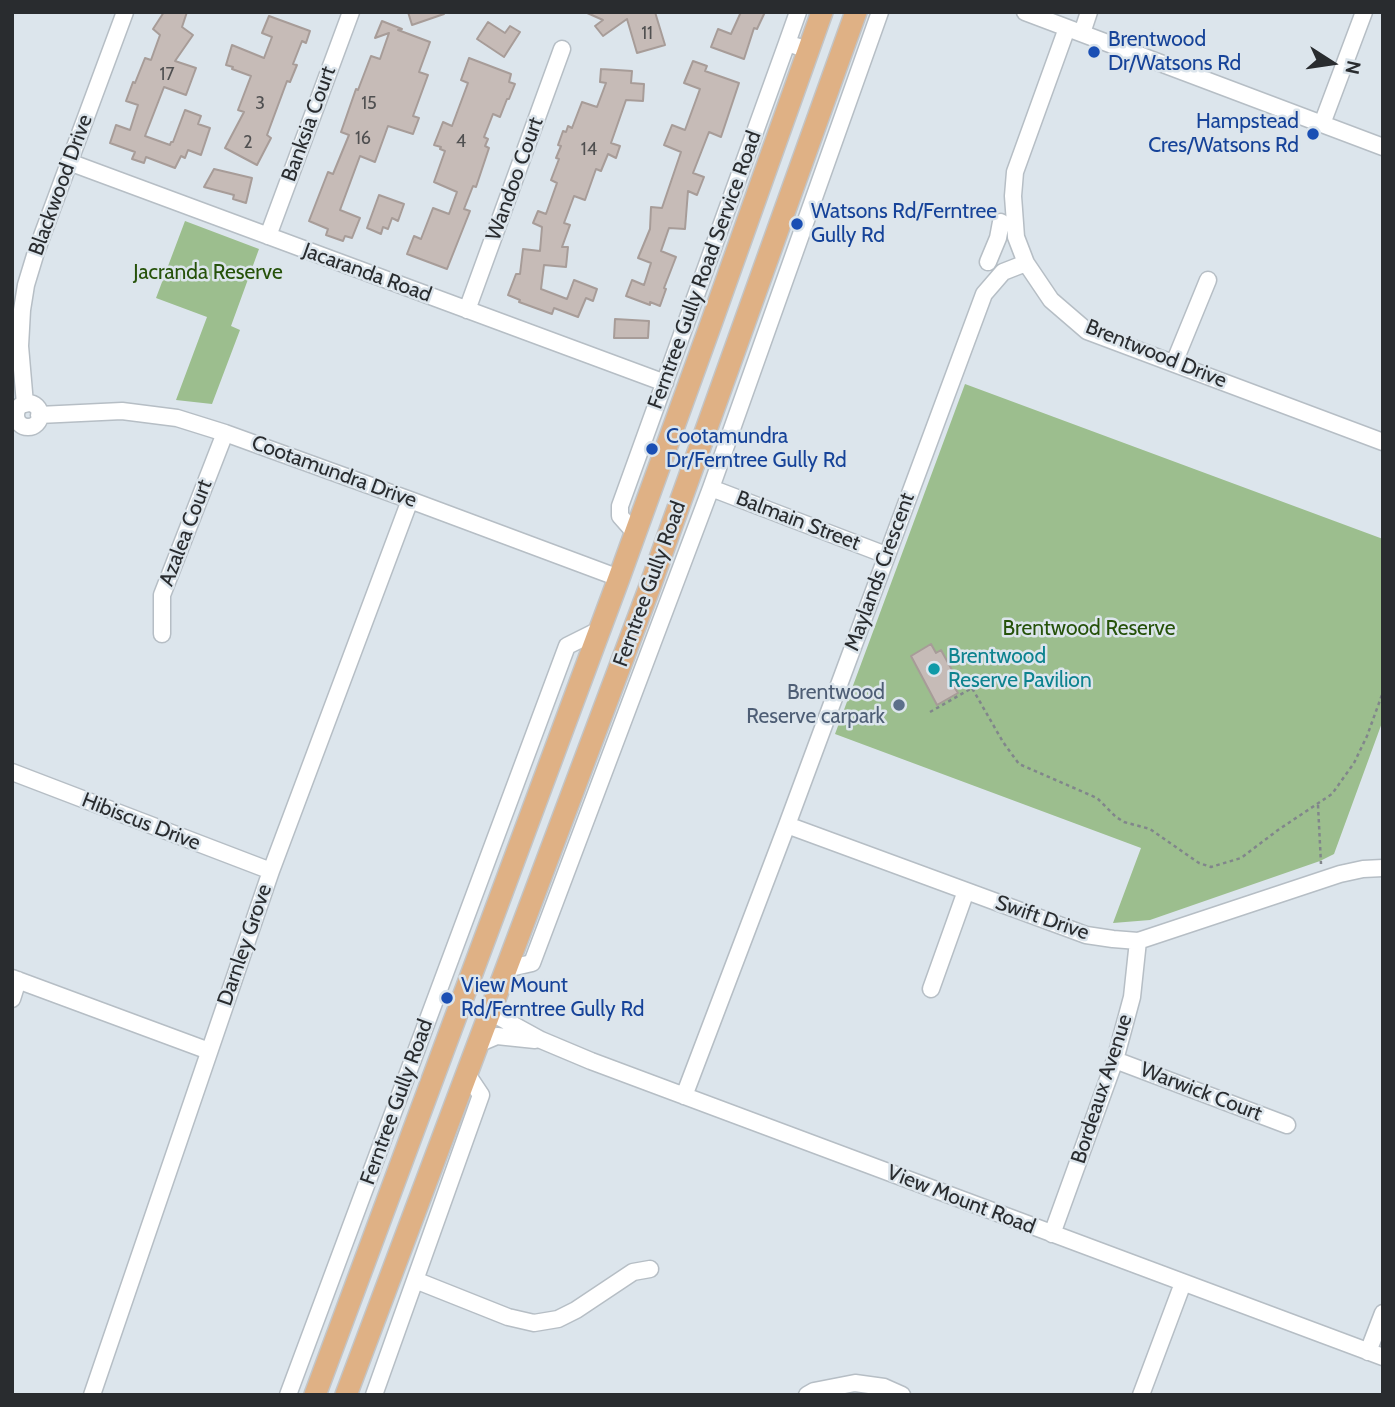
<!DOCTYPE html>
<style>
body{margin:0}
#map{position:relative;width:1395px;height:1407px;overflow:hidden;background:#dce5ec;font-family:Cabin,sans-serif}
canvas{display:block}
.frame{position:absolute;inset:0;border:14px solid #292c2f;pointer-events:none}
.north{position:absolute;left:1297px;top:28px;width:70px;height:70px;-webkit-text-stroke:5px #dce5ec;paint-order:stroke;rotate:102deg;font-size:19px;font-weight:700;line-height:28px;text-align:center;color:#292c2f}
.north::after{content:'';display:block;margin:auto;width:24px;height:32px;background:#292c2f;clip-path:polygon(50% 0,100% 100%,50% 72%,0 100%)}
</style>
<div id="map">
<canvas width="1395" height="1407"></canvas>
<div class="frame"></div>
<div class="north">N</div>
</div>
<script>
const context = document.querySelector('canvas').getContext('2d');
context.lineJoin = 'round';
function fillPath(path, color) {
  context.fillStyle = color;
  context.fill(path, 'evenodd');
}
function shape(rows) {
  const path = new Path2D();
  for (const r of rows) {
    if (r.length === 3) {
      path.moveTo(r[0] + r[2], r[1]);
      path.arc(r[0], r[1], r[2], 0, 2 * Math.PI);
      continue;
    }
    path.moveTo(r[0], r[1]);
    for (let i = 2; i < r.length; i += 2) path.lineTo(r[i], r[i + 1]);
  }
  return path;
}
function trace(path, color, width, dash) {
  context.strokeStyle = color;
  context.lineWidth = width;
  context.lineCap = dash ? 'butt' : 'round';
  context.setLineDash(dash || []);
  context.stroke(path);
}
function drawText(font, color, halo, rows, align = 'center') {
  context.font = font + ' Cabin,sans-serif';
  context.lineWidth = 5;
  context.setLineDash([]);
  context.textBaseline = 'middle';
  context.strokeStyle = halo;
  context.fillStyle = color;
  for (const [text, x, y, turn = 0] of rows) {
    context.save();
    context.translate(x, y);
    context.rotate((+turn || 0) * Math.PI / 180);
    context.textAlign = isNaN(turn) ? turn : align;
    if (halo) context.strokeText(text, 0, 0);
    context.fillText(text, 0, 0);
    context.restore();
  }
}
fillPath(shape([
 [185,221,259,249,231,326,240,330,212,404,176,400,207,317,156,298],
 [965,384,1383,539,1383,720,1334,854,1320,861,1150,920,1113,923,1141,848,835,734]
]), '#9cbe8e');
const building = shape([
 [164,12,187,12,182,27,193,35,175,61,196,68,186,95,164,87,145,136,170,145,171,142,173,142,185,110,201,116,198,124,210,128,201,155,188,150,185,158,181,156,175,168,146,157,144,163,132,159,135,152,110,143,116,125,130,130,138,105,126,101,133,82,135,83,145,58,151,60,160,35,153,29,164,12],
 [408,12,444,12,444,14,412,25,408,12],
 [585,12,655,12,665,45,637,53,627,19,603,36,595,26,603,20,585,12],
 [741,12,765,12,757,29,754,28,744,59,711,47,718,29,731,34,741,12],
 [269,16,310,31,306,43,302,41,293,64,297,65,290,82,287,81,267,135,271,138,257,165,225,148,244,112,238,110,251,76,232,69,233,67,226,65,232,45,264,58,272,37,262,33,269,16],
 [382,21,402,29,398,30,430,42,419,72,428,75,413,116,419,118,413,134,388,126,375,162,360,156,340,210,360,218,352,238,345,236,343,241,326,235,328,229,309,221,328,172,333,174,349,135,341,132,356,89,358,90,371,56,380,59,389,33,375,38,382,21],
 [488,22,505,33,510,26,520,32,504,57,477,39,488,22],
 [469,58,511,74,509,82,515,84,509,99,507,99,500,117,493,114,484,137,488,139,485,146,489,148,476,187,473,186,464,209,470,211,447,269,407,254,414,236,421,239,433,208,449,214,457,192,434,182,445,151,440,149,441,147,434,145,443,122,452,126,468,83,461,80,469,58],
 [693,61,707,66,705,71,739,83,721,137,709,132,693,173,704,177,697,195,688,191,685,229,669,228,661,251,676,257,664,288,666,289,660,306,650,302,650,305,626,296,632,280,644,285,651,263,638,258,650,229,651,207,662,208,681,152,664,145,672,125,685,130,700,89,684,83,693,61],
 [601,69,632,71,631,83,644,84,643,101,626,100,611,143,620,146,616,158,608,154,601,171,596,169,585,200,574,196,564,223,570,225,562,247,568,247,566,267,544,265,541,289,567,299,574,280,597,289,593,301,586,298,578,317,554,308,552,314,519,302,520,300,508,295,516,274,520,274,523,249,540,251,542,227,533,223,538,211,546,214,557,183,551,180,559,159,556,158,561,146,558,145,563,131,566,132,568,126,572,128,582,102,597,107,606,83,600,82,601,69],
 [214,169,252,178,246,203,233,199,234,195,204,187,214,169],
 [379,195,404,204,398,221,392,218,388,229,383,227,381,234,367,228,379,195],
 [615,319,649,321,648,338,614,338,615,319],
 [931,644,936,653,941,650,958,681,953,685,958,693,937,705,911,656,931,644]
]);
fillPath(building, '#c6bbb7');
trace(building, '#a79c98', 2);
const minor = shape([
 [1025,12,1383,147],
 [1067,28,1015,172,1013,196,1016,237,1026,263,1051,300,1087,331,1383,442],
 [1082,33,1089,12],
 [787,43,798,12],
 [1322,124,1364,12],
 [69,162,665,383],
 [268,236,351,12],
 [988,262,998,238,1001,222],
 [467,310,562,49],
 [1174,363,1208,280],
 [28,415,12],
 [25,404,20,346,22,310,26,285,36,252,125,12],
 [39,415,122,411,177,418,225,433,410,500,619,578],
 [711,488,886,555],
 [635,533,620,516,620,506,787,43,808,50],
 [162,634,162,595,225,433],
 [12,772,271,871],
 [787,825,1086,935,1113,939,1138,941,1340,874,1363,869,1383,868],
 [506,969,532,963,711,488,880,12],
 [12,978,209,1051],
 [931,989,966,891],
 [12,999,18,980],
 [490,1012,541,1040,591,1061,1383,1357],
 [478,1044,497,1036,535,1040],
 [1115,1060,1287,1125],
 [684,1096,787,825,984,294,1003,272,1026,263],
 [1052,1234,1115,1060,1132,997,1138,941],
 [415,1280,508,1317,534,1323,558,1319,576,1310,633,1272,650,1269],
 [1368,1352,1383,1313],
 [92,1395,271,871,410,500],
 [288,1395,567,646,599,630],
 [374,1395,481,1095,467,1074],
 [807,1395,814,1391,855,1383,884,1387,902,1395],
 [1141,1395,1183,1283]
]);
const major = shape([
 [315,1395,619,578,712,321,822,12],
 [346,1395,649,589,856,12]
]);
trace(minor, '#b6bec5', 19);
trace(major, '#c3c4c5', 24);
trace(shape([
 [930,712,972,688,1003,742,1019,764,1097,798,1116,817,1124,822,1150,829,1199,863,1211,867,1241,858,1278,830,1332,794,1354,763,1367,736,1383,692],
 [1318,805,1321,864]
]), '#81868b', 2.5, [3.5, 3.5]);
trace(minor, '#fff', 16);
trace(major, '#dfb185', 21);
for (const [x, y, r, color] of [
 [1094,52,7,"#1a4fb4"],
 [1313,134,7,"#1a4fb4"],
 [797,224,7,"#1a4fb4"],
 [652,449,7,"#1a4fb4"],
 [934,669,7,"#0f9aa8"],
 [899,705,7,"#5c6f8a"],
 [447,998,7,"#1a4fb4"]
]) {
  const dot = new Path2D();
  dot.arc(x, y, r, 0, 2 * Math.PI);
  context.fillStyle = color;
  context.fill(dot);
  trace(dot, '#dce5ec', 2.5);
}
drawText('18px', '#505051', null, [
 ["11",647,34],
 ["17",167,75],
 ["3",260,104],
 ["15",369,104],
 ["16",363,139],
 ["4",461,142],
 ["2",248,143],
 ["14",589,150]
]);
drawText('21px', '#164399', '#dce5ec', [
 ["Brentwood",1108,40],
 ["Dr/Watsons Rd",1108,64],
 ["Hampstead",1299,122,"right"],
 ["Cres/Watsons Rd",1299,146,"right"],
 ["Watsons Rd/Ferntree",811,212],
 ["Gully Rd",811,236],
 ["Cootamundra",666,437],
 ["Dr/Ferntree Gully Rd",666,461],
 ["View Mount",461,986],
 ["Rd/Ferntree Gully Rd",461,1010]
], 'left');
drawText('21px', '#292c2f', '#dce5ec', [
 ["Banksia Court",309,124,-70],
 ["Wandoo Court",515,179,-70],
 ["Blackwood Drive",61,185,-70],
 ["Ferntree Gully Road Service Road",705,270,-70],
 ["Jacaranda Road",367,273,20],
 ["Brentwood Drive",1156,354,22],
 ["Cootamundra Drive",334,472,20],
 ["Balmain Street",798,521,21],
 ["Azalea Court",186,533,-69],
 ["Maylands Crescent",880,572,-70],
 ["Ferntree Gully Road",650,584,-70],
 ["Hibiscus Drive",141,822,21],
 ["Swift Drive",1042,918,19],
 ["Darnley Grove",245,945,-71],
 ["Bordeaux Avenue",1102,1089,-72],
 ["Warwick Court",1201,1092,21],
 ["Ferntree Gully Road",397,1102,-70],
 ["View Mount Road",961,1200,21]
]);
drawText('21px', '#26520a', '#dce5ec', [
 ["Jacranda Reserve",208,273],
 ["Brentwood Reserve",1089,629]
]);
drawText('21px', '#0d838f', '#dce5ec', [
 ["Brentwood",948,657],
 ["Reserve Pavilion",948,681]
], 'left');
drawText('21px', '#4e5e75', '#dce5ec', [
 ["Brentwood",885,693],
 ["Reserve carpark",885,717]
], 'right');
</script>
